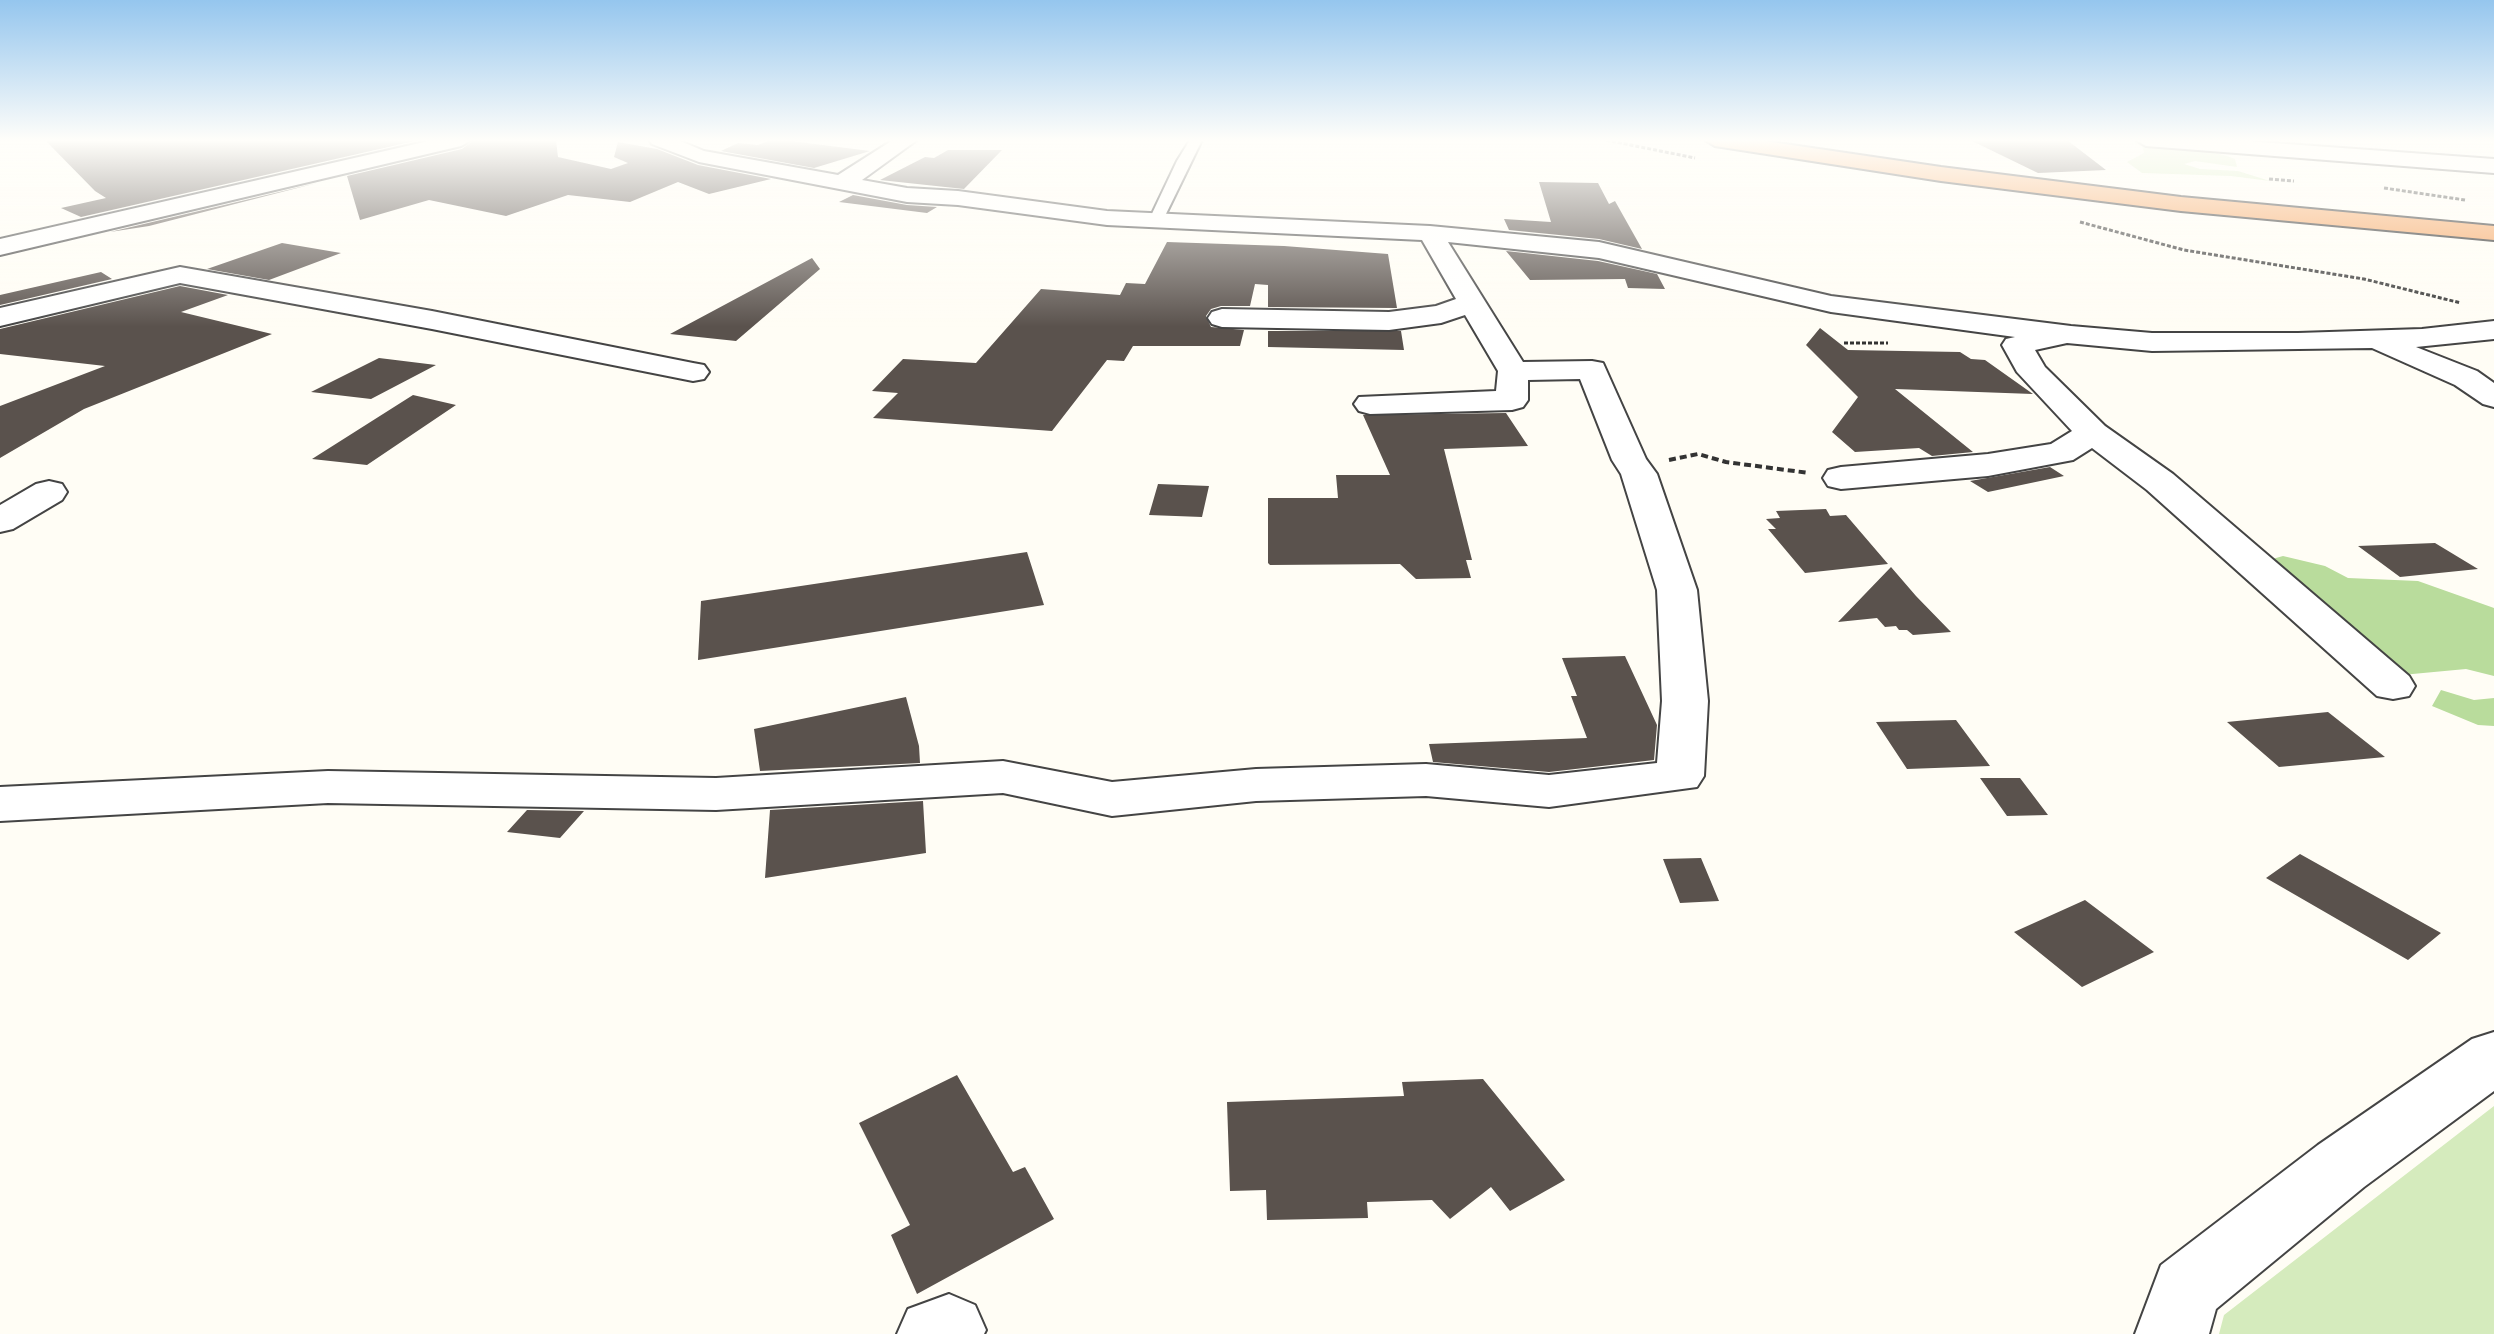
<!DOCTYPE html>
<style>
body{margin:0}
canvas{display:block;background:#fffdf5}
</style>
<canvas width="2494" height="1334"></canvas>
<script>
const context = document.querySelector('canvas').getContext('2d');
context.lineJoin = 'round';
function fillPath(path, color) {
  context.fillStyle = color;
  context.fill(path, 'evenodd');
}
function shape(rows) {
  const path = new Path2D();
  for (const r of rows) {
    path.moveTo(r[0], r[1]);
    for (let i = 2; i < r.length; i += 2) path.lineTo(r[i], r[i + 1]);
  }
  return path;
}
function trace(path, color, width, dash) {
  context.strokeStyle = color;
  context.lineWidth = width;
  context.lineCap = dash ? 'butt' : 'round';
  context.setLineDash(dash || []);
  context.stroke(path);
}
fillPath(shape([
 [2130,143,2195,149,2224,155,2235,159,2237,167,2195,161,2184,164,2200,169,2238,171,2270,181,2231,176,2142,173,2127,162,2144,153,2142,146],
 [2494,1106,2494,1334,2219,1334,2224,1315]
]), '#d5ebbd');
fillPath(shape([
 [2283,556,2325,566,2348,578,2418,581,2494,608,2494,676,2466,669,2391,676,2262,562],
 [2441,690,2474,700,2494,698,2494,726,2478,725,2432,706]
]), '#b9dc9c');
fillPath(shape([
 [45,140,419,140,81,217,61,208,106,198,95,191],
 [474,140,556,140,558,157,611,169,628,163,614,157,618,142,657,149,698,165,771,179,709,194,678,182,630,202,568,195,506,216,429,200,360,220,347,176,462,149],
 [770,140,784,140,870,151,814,168,721,151,738,143,758,145],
 [1970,140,2067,140,2106,170,2038,173],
 [948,150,1002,150,964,189,880,180,925,157,934,158],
 [1539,182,1598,183,1609,204,1615,201,1642,249,1599,239,1509,230,1504,219,1551,222],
 [317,183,149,226,110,232],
 [853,195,907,205,937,207,927,213,839,202],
 [1167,242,1284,246,1388,254,1397,308,1268,307,1268,285,1255,284,1250,306,1221,306,1211,309,1206,316,1211,327,1244,330,1240,346,1133,346,1124,361,1107,360,1052,431,873,418,898,393,872,391,903,359,976,363,1041,289,1120,295,1126,283,1145,284],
 [282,243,341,253,269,280,207,269],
 [1506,251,1598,261,1657,274,1665,289,1628,288,1625,279,1530,280],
 [812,258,820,269,736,341,670,334],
 [101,272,112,279,0,305,0,295],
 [180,286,228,295,181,312,272,334,84,409,0,458,0,406,105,366,0,354,0,329],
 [1820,328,1848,350,1960,352,1971,359,1985,360,2033,394,1895,389,1973,452,1932,456,1919,448,1855,452,1832,432,1858,397,1806,345],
 [1268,331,1401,331,1404,350,1268,347],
 [379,358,436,365,371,399,311,392],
 [413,395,456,405,367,465,312,459],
 [1506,413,1528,446,1444,449,1472,560,1466,560,1471,578,1416,579,1400,564,1270,565,1268,563,1268,498,1338,498,1336,475,1390,475,1363,415],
 [2050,467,2064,476,1988,492,1970,481],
 [1158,484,1209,486,1202,517,1149,515],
 [1826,509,1830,516,1846,515,1888,564,1805,573,1768,529,1776,529,1766,519,1780,518,1776,511],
 [2435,543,2478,569,2400,577,2358,546],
 [1027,552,1044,605,698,660,701,601],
 [1891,567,1916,596,1951,632,1913,635,1907,630,1899,630,1896,626,1885,627,1877,618,1838,622],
 [1625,656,1657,725,1654,760,1549,772,1433,762,1429,744,1587,738,1571,696,1577,696,1562,658],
 [906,697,919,746,920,763,760,771,754,729],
 [2328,712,2385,757,2279,767,2227,722],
 [1956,720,1990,766,1907,769,1876,722],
 [1980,778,2020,778,2048,815,2007,816],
 [923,801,926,853,765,878,770,810],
 [527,810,584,811,560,838,507,832],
 [2300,854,2441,933,2408,960,2266,878],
 [1701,858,1719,901,1680,903,1663,859],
 [2085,900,2154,952,2082,987,2014,932],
 [957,1075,1013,1172,1025,1167,1054,1219,917,1294,891,1235,910,1225,859,1123],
 [1483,1079,1565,1180,1510,1211,1491,1187,1450,1219,1432,1200,1367,1202,1368,1218,1267,1220,1266,1190,1230,1191,1227,1102,1404,1096,1402,1082]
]), '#5a524d');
const service = shape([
 [1190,140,1202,140,1163,220,1151,223,1149,220,1177,161,1190,140]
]);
const minor = shape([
 [433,140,471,140,461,146,0,255,0,239,433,140],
 [649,140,678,140,704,151,838,175,893,140,917,140,862,180,907,188,958,191,1107,211,1430,226,1599,242,1831,296,2071,326,2152,333,2298,333,2422,329,2494,321,2494,339,2416,347,2477,371,2494,383,2494,407,2483,404,2455,385,2372,348,2152,351,2067,343,2035,350,2045,367,2105,426,2173,474,2409,676,2415,686,2409,696,2393,699,2377,696,2147,490,2092,448,2073,460,1988,476,1841,489,1828,486,1823,478,1828,470,1841,467,1988,454,2051,444,2072,431,2017,372,2002,345,2006,339,2015,337,1831,312,1599,258,1448,242,1523,362,1592,361,1603,363,1646,459,1657,474,1697,590,1708,701,1704,776,1697,787,1549,807,1426,796,1256,801,1112,816,1003,793,716,810,328,803,0,821,0,787,328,771,716,778,1003,761,1112,782,1256,769,1426,764,1549,775,1657,763,1662,701,1657,590,1621,474,1612,460,1580,379,1528,380,1528,400,1523,407,1512,410,1370,414,1359,411,1354,404,1359,397,1496,391,1498,371,1465,315,1441,323,1389,330,1222,327,1212,324,1208,318,1212,312,1222,309,1389,312,1436,306,1456,299,1422,240,1107,225,958,205,907,202,699,162,652,144,649,140],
 [2136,140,2232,140,2494,159,2494,173,2146,146,2136,140],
 [180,267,432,311,693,363,704,365,709,372,704,379,693,381,432,329,180,283,0,326,0,308,180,267],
 [49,481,62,484,67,492,62,500,13,529,0,532,0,505,36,484,49,481],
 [2494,1032,2494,1091,2364,1187,2216,1309,2209,1334,2135,1334,2161,1265,2318,1145,2472,1039,2494,1032],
 [949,1294,975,1305,986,1330,984,1334,897,1334,908,1309,949,1294]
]);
const motorway = shape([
 [1705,140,1758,140,1941,167,2181,197,2494,226,2494,240,2181,211,1941,181,1715,146,1705,140]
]);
trace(service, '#444', 4);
trace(minor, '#444', 4);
trace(motorway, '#222', 4);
trace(shape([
 [1606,140,1695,158],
 [2269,179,2294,181],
 [2384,188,2465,200],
 [2080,222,2184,250,2364,279,2461,303],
 [1844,343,1888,343]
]), '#333', 3, [4, 2]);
trace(shape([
 [1669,460,1698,454,1726,462,1809,473]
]), '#333', 4, [7, 4]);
fillPath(service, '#fff');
fillPath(minor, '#fff');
fillPath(motorway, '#f5a25d');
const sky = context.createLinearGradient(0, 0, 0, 327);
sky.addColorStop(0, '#95c6ee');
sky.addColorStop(0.43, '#fffefa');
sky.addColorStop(1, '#fffefa00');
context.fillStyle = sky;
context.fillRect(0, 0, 2494, 327);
</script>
